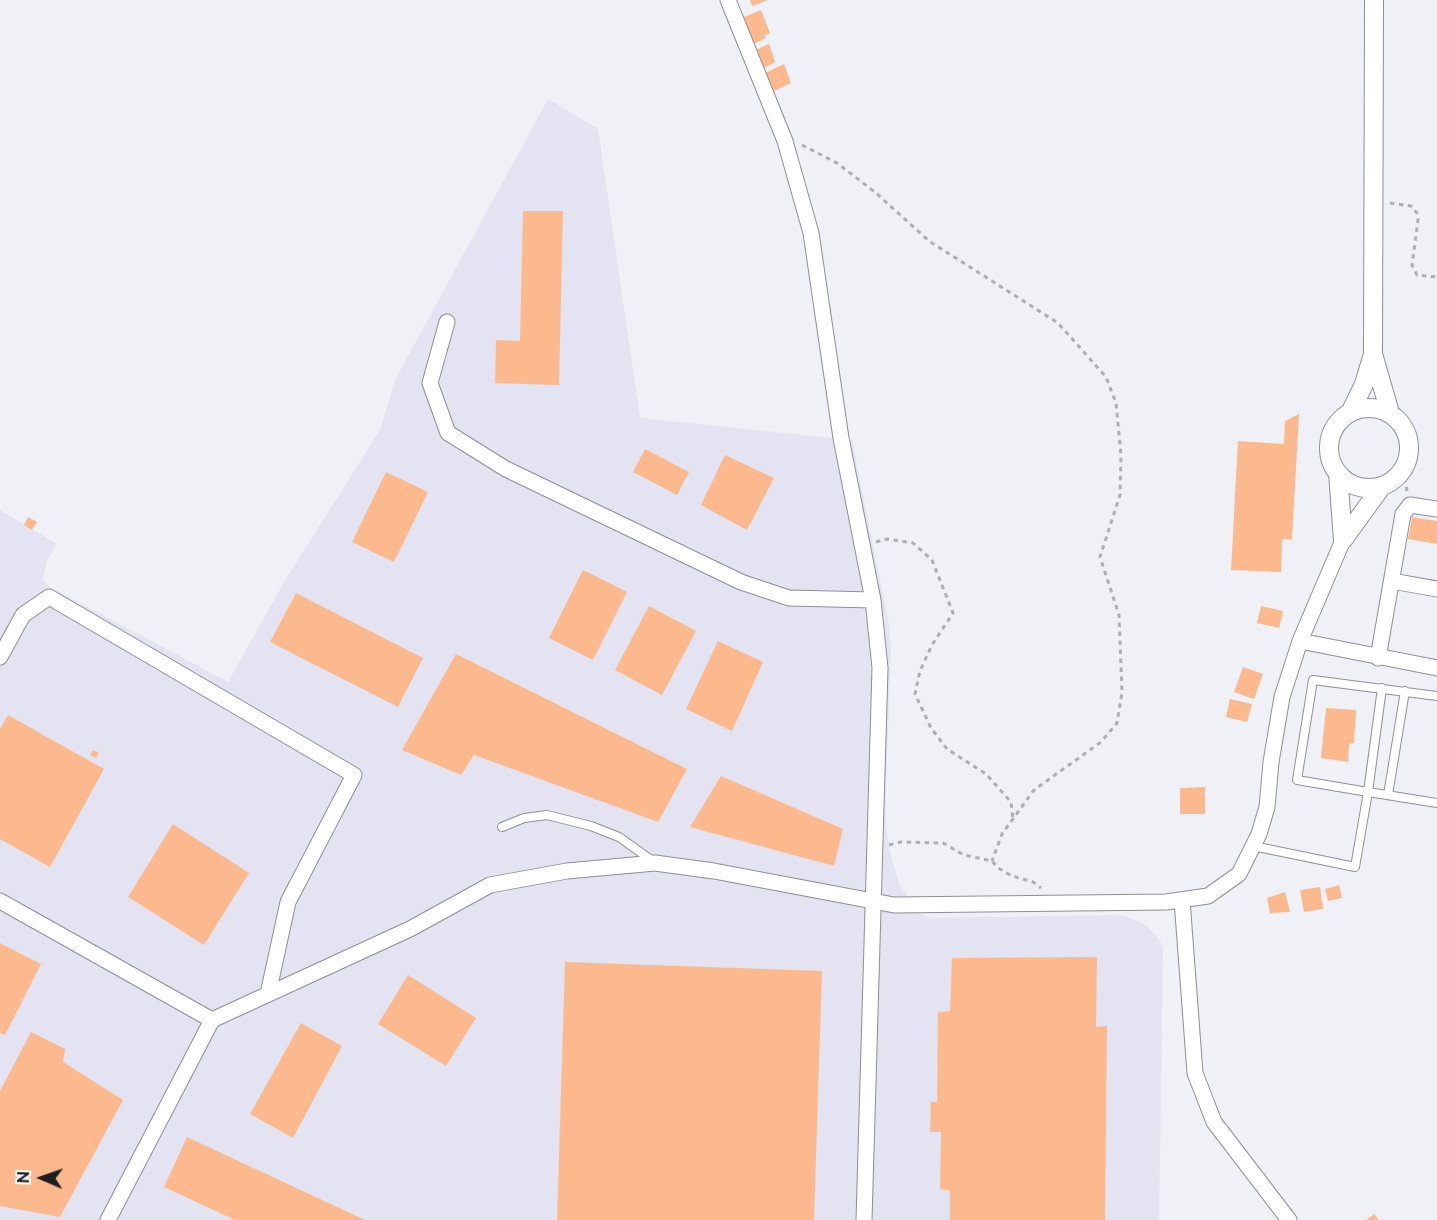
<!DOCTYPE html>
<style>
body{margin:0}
#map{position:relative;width:1437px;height:1220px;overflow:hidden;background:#f0f0f7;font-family:Raleway,sans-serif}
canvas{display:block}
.north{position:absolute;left:12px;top:1148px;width:60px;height:60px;-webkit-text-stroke:4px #fff;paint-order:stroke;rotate:272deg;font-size:16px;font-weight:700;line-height:24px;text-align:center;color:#1e1e20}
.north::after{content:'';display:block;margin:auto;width:21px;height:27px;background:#1e1e20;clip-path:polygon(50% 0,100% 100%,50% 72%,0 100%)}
</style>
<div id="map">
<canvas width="1437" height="1220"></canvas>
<div class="north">N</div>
</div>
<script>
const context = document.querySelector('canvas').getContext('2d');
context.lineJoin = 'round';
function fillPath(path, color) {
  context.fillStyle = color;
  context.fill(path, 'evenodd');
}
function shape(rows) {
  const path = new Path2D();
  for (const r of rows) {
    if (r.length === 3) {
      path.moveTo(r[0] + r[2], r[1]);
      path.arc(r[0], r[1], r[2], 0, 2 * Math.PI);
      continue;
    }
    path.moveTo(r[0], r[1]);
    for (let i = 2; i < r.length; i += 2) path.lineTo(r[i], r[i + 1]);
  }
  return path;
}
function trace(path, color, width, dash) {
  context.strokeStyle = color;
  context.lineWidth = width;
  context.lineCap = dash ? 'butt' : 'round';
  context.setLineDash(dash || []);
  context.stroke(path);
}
fillPath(shape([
 [548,99,598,129,640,418,852,440,889,625,891,648,885,813,889,848,899,884,922,915,931,918,1119,915,1128,917,1146,925,1160,941,1163,949,1159,1220,0,1220,0,510,57,544,47,561,43,579,48,586,228,682,286,579,380,430,395,380]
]), '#e3e3f1');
fillPath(shape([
 [750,0,768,0,752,6],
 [761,10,770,33,765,35,766,38,751,45,739,19],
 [769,44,775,62,760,70,753,51],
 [784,64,791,83,770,93,763,74],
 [523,211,563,211,559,385,495,383,496,340,520,341],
 [1299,414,1292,540,1282,539,1281,572,1231,570,1238,441,1284,444,1285,421],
 [645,449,689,472,677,495,633,472],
 [725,455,774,478,747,530,701,505],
 [386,472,428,492,394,562,352,542],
 [28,517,37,522,32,530,24,525],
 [1412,517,1437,521,1437,544,1408,539],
 [583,570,627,592,593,660,549,638],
 [296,593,423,658,398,707,270,642],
 [649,606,696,631,662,695,615,670],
 [1261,606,1283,611,1279,628,1257,623],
 [718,641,763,662,732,731,686,709],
 [456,654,687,769,658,822,474,755,461,775,402,750],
 [1243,667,1263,674,1254,699,1234,692],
 [1230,699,1252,704,1247,722,1226,717],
 [1326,708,1356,710,1354,743,1349,744,1348,762,1321,758],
 [8,715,104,769,50,867,0,839,0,729],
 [93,750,99,753,96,758,90,755],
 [721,776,843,829,834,866,690,827],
 [1205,787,1205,814,1180,814,1180,788],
 [173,824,249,873,204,945,128,897],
 [1339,885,1342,898,1328,901,1325,889],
 [1320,887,1323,909,1304,912,1300,890],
 [1285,892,1290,912,1270,913,1267,898],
 [0,943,41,964,5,1035,0,1033],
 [1097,957,1096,1027,1107,1026,1105,1220,950,1220,950,1191,940,1189,941,1132,930,1132,931,1102,937,1102,938,1012,950,1011,952,958],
 [565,962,822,971,814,1220,557,1220],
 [408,975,476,1018,446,1066,378,1024],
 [301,1023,342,1046,293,1138,250,1114],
 [31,1032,65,1049,63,1062,123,1100,60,1217,0,1206,0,1091],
 [187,1137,365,1220,235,1220,164,1187],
 [1374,1214,1379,1220,1366,1220]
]), '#fdb98e');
const service = shape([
 [1382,688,1368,792,1437,803],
 [1388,795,1405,691],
 [502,827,524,818,547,815,591,826,619,837,654,862],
 [1253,846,1355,867,1368,792,1297,780,1313,680,1437,696]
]);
const minor = shape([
 [728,0,785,141,811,233,841,438,873,600,880,668,864,1220],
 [447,322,430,383,448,433,506,469,741,582,789,598,873,600],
 [1392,581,1437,589],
 [1300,641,1437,668],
 [0,657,23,615,49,597,354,775,288,902,268,994],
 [1378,658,1403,514,1410,505,1437,509],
 [1182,900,1195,1073,1214,1122,1289,1220],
 [0,901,212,1020],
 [108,1220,212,1020,410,929,490,885,567,871,655,863,714,871,894,905,1166,902,1208,896,1239,874,1259,834,1267,807,1271,762,1282,697,1300,641,1343,540]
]);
const tertiary = shape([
 [1374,0,1373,354,1390,413],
 [1369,448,40],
 [1351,411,1364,384,1373,354],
 [1338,473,1343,540],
 [1343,540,1382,486]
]);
trace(service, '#8f8e95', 10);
trace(minor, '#8f8e95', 17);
trace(tertiary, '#8f8e95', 20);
trace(shape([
 [802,145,837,163,876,193,929,241,1058,323,1106,377,1116,403,1121,455,1120,495,1100,557,1119,615,1122,692,1117,723,1101,742,1034,790,1002,834,992,861],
 [1390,203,1411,206,1417,213,1418,220,1412,265,1417,275,1437,277],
 [1403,469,1407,491],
 [876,542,887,539,913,543,932,560,953,613,932,645,920,671,915,694,931,728,947,749,986,774,1011,802,1013,820],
 [889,845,901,842,943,843,964,855,992,861,998,868,1012,876,1033,882,1041,888]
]), '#adadb3', 3, [4.5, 4.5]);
trace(service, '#fff', 8);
trace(minor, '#fff', 15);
trace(tertiary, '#fff', 18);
</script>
